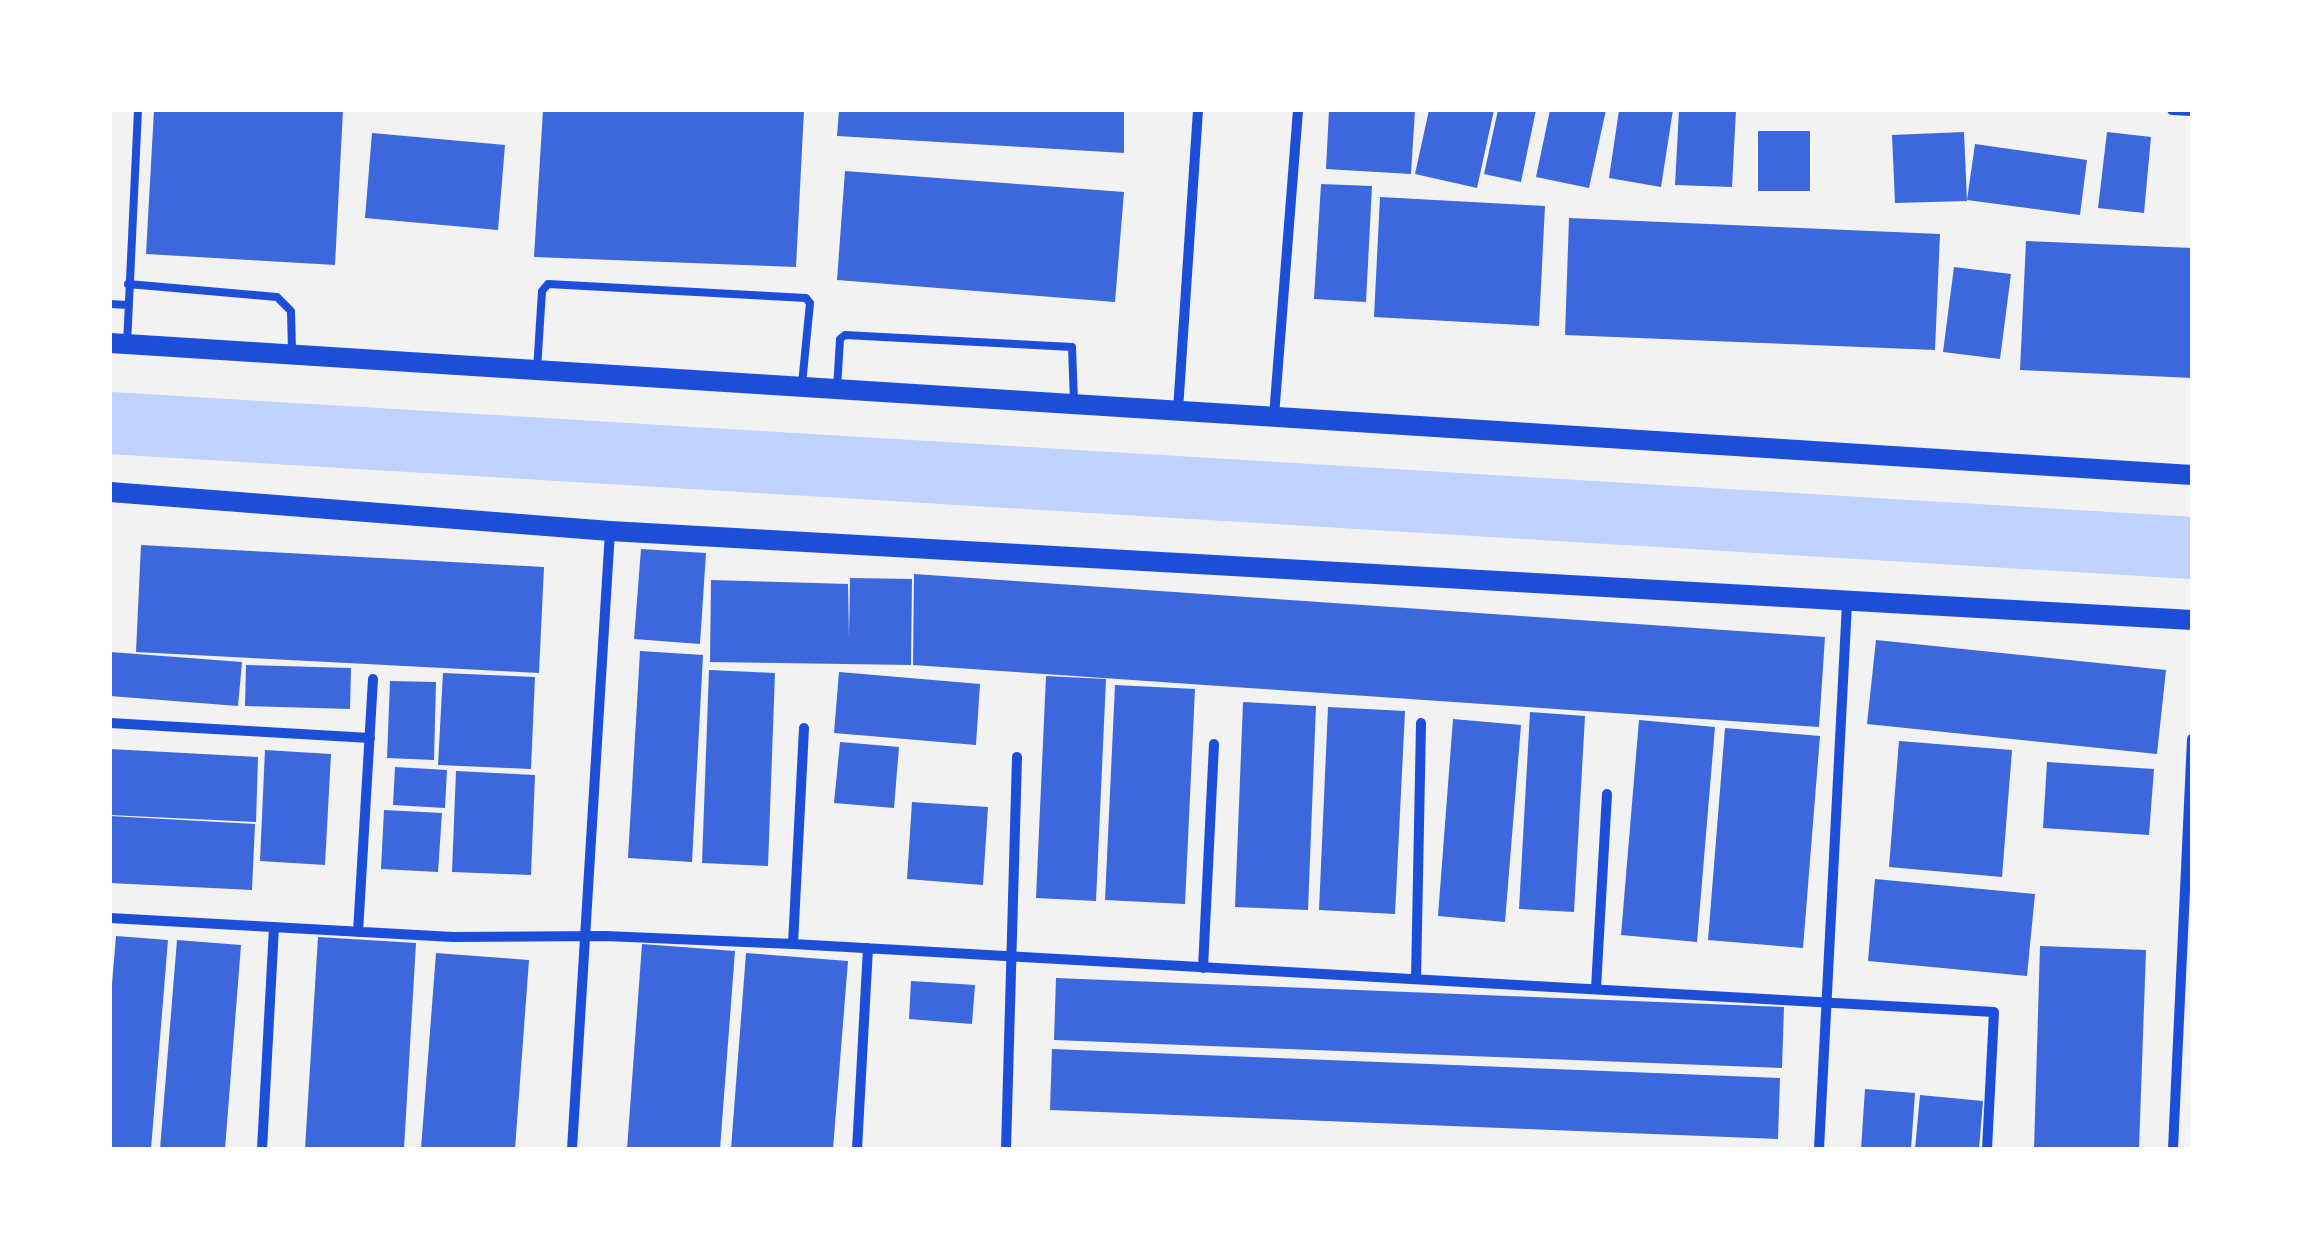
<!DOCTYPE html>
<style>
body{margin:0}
#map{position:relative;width:2302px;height:1259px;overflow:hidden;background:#f2f2f2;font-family:"Crimson Pro",serif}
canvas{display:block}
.frame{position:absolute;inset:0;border:112px solid #fff;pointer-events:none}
</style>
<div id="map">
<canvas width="2302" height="1259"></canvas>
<div class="frame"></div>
</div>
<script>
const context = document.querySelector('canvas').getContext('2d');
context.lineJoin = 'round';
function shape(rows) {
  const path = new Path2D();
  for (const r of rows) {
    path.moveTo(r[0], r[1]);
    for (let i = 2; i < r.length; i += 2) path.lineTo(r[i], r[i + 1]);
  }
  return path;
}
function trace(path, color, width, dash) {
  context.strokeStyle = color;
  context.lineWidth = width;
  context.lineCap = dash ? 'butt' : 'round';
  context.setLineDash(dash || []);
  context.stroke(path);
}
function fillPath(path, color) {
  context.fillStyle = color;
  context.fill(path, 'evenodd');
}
trace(shape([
 [110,423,2192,548]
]), '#bfd3fe', 62);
fillPath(shape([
 [154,110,343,110,335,265,146,254],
 [543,110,804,110,796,267,534,257],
 [839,110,1124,110,1124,153,837,136],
 [1329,110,1415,110,1411,174,1326,169],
 [1429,110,1494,110,1477,188,1415,174],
 [1498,110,1536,110,1521,182,1484,174],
 [1550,110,1606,110,1589,188,1536,177],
 [1619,110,1673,110,1661,187,1609,178],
 [1679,110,1736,110,1732,187,1675,185],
 [1758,131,1810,131,1810,191,1758,191],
 [1964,132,1967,201,1895,203,1892,135],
 [2107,132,2151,137,2144,213,2098,208],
 [372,133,505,145,498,230,365,218],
 [1975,144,2087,160,2080,215,1967,200],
 [845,171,1124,192,1115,302,837,280],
 [1321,184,1372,186,1366,302,1314,299],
 [1380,197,1545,206,1539,326,1374,317],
 [1569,218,1940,234,1935,350,1565,335],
 [2026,241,2192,248,2192,378,2020,370],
 [1954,267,2011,274,2000,359,1943,352],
 [141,545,544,567,539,673,136,652],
 [641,549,706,553,700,644,634,639],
 [914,574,1825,637,1819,727,913,665],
 [850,578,912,579,911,665,710,662,711,580,848,584,849,638],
 [1876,640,2166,670,2157,754,1867,724],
 [640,651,703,655,692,862,628,858],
 [110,652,242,662,238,706,110,696],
 [246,665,351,668,350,709,245,706],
 [709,670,775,673,768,866,702,863],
 [839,672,980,684,976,745,834,733],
 [443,673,535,677,531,769,438,765],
 [1046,676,1106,679,1096,901,1036,898],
 [390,681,436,682,434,760,387,758],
 [1115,685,1195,689,1185,904,1105,900],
 [1243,702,1316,706,1308,910,1235,907],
 [1328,707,1405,711,1395,914,1319,910],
 [1530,712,1585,716,1574,912,1519,909],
 [1453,719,1521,725,1505,922,1438,916],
 [1639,720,1715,727,1697,942,1621,935],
 [1725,728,1820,736,1803,948,1708,940],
 [1899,741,2012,750,2002,877,1889,867],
 [840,742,899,747,894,808,834,803],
 [110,749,258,757,256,822,110,815],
 [265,750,331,754,325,865,260,861],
 [2047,762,2154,769,2149,835,2043,828],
 [395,767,447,770,445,808,393,805],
 [456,771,535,775,531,875,452,872],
 [912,802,988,807,983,885,907,879],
 [384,810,442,813,438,872,381,869],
 [110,816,255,824,252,890,110,883],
 [1875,879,2035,894,2027,976,1868,961],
 [116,936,168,940,151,1149,110,1149,110,1008],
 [318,937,416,943,404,1149,305,1149],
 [177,940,241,945,225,1149,160,1149],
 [642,944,735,951,720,1149,627,1149],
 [2040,946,2146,950,2139,1149,2034,1149],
 [436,953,529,960,515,1149,421,1149],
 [746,953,848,961,833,1149,731,1149],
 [1056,978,1784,1007,1782,1068,1054,1040],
 [911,981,975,985,972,1024,909,1019],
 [1052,1049,1780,1078,1778,1139,1050,1110],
 [1865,1089,1915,1093,1911,1149,1861,1149],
 [1920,1095,1983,1101,1979,1149,1915,1149]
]), '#3d67dc');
trace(shape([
 [128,284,277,297,291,311,292,352],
 [110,304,128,305],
 [127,344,138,110],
 [537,370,542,291,548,284,806,298,810,303,802,384],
 [837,389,840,339,845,335,1072,347,1074,402]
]), '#1d4ed8', 8);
trace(shape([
 [2172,110,2192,111],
 [1178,410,1198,110],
 [1274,416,1298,110],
 [110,723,370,738],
 [110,918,453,937,605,936,793,944,1994,1012,1987,1149],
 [358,932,373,679],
 [793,944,804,728],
 [1203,968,1214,744],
 [1416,979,1421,723],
 [1596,988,1607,794],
 [262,1149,274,927],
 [572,1149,610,531],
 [857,1149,868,948],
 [1006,1149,1017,757],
 [1819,1149,1847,603],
 [2173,1149,2192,739]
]), '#1d4ed8', 10);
trace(shape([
 [110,343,2192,475],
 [110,492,610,531,2192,620]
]), '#1d4ed8', 20);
</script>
